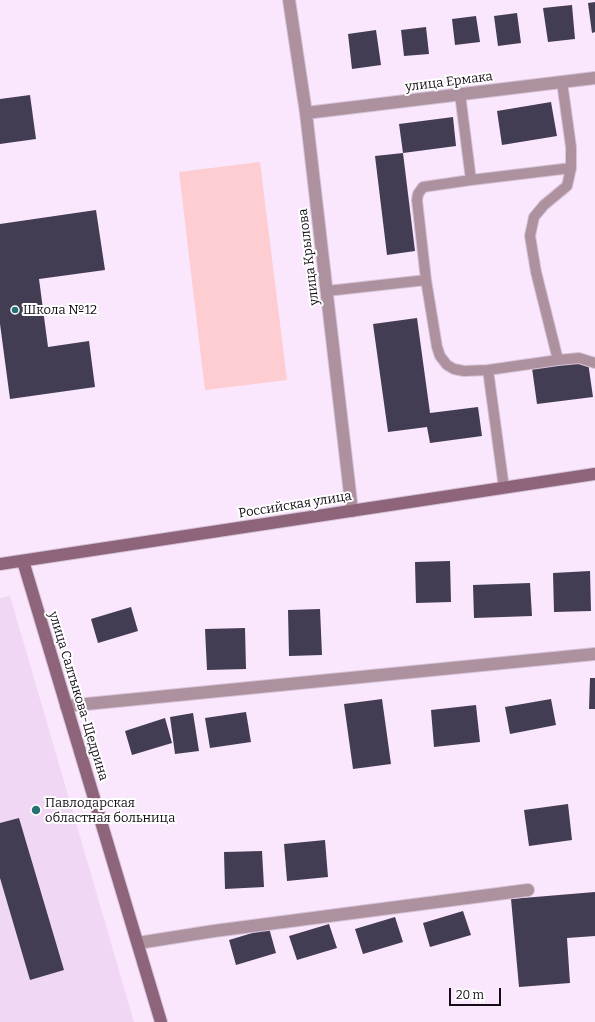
<!DOCTYPE html>
<meta charset="utf-8">
<style>
body{margin:0}
#map{position:relative;width:595px;height:1022px;overflow:hidden;background:#fae6fd;font-family:Bitter,serif}
canvas{display:block}
.scale{position:absolute;left:449px;top:988px;width:52px;height:18px;box-sizing:border-box;border:2px solid #140d15;border-top:0;padding-left:5px;font-size:12px;line-height:14px;white-space:nowrap;color:#140d15;-webkit-text-stroke:3px #fff;paint-order:stroke}
</style>
<div id="map">
<canvas width="595" height="1022"></canvas>
<div class="scale">20 m</div>
</div>
<script>
const context = document.querySelector('canvas').getContext('2d');
context.lineJoin = 'round';
function fillPath(path, color) {
  context.fillStyle = color;
  context.fill(path, 'evenodd');
}
function shape(rows) {
  const path = new Path2D();
  for (const r of rows) {
    path.moveTo(r[0], r[1]);
    for (let i = 2; i < r.length; i += 2) path.lineTo(r[i], r[i + 1]);
  }
  return path;
}
function trace(path, color, width, dash) {
  context.strokeStyle = color;
  context.lineWidth = width;
  context.lineCap = dash ? 'butt' : 'round';
  context.setLineDash(dash || []);
  context.stroke(path);
}
function drawText(font, color, halo, rows, align = 'center') {
  context.font = font + ' Bitter,serif';
  context.lineWidth = 4;
  context.setLineDash([]);
  context.textBaseline = 'middle';
  context.strokeStyle = halo;
  context.fillStyle = color;
  for (const [text, x, y, turn = 0] of rows) {
    context.save();
    context.translate(x, y);
    context.rotate((+turn || 0) * Math.PI / 180);
    context.textAlign = isNaN(turn) ? turn : align;
    if (halo) context.strokeText(text, 0, 0);
    context.fillText(text, 0, 0);
    context.restore();
  }
}
fillPath(shape([
 [10,596,134,1022,0,1022,0,598]
]), '#f0d7f4');
fillPath(shape([
 [260,162,287,380,205,390,179,172]
]), '#fdcdd2');
fillPath(shape([
 [595,2,595,32,592,33,588,3],
 [572,5,575,39,548,42,543,8],
 [517,13,521,43,498,46,494,16],
 [476,16,480,42,455,45,452,19],
 [426,27,429,54,404,56,401,30],
 [376,30,381,65,352,69,348,34],
 [30,95,36,139,0,144,0,99],
 [551,102,557,136,502,145,497,111],
 [453,117,456,146,403,153,415,251,387,255,375,156,403,153,399,124],
 [96,210,105,270,39,279,48,347,89,341,95,387,10,399,0,324,0,224],
 [417,318,430,413,478,407,482,436,430,443,427,427,388,432,373,324],
 [588,362,593,397,537,404,532,368],
 [450,561,451,602,416,603,415,562],
 [590,571,591,611,554,612,553,573],
 [530,583,532,616,474,618,473,585],
 [131,607,138,631,98,643,91,619],
 [320,609,322,655,289,656,288,610],
 [245,628,246,669,207,670,205,629],
 [590,678,595,678,595,709,589,709],
 [382,699,391,764,353,769,344,704],
 [551,699,556,725,510,734,505,707],
 [476,705,480,742,434,747,431,710],
 [246,712,251,742,210,748,205,718],
 [193,713,199,751,175,754,170,717],
 [165,718,172,743,132,755,125,731],
 [568,804,572,840,529,846,524,810],
 [19,818,64,970,30,980,0,878,0,823],
 [325,840,328,877,287,881,284,844],
 [262,851,264,887,225,889,224,852],
 [595,892,595,936,567,938,570,983,519,987,511,899],
 [463,911,471,935,430,947,423,923],
 [395,917,403,942,363,954,355,929],
 [329,924,337,948,297,960,289,936],
 [269,928,276,953,236,965,229,940]
]), '#433d53');
const lane = shape([
 [562,82,571,147,571,168,567,186,544,205,534,217,530,236,536,272,558,360,579,358,595,363],
 [460,94,471,180,423,187,418,194,417,200,426,280,437,347,440,356,447,365,454,369,464,371,488,370],
 [471,180,571,168],
 [327,291,426,280],
 [504,488,488,370,558,360]
]);
const street = shape([
 [289,0,306,113,352,511],
 [306,113,595,78],
 [66,706,595,654],
 [138,943,214,931,528,890]
]);
const secondary = shape([
 [23,561,161,1022],
 [0,564,595,474]
]);
trace(lane, '#d5c3d8', 12);
trace(street, '#d5c3d8', 14);
trace(secondary, '#d5c3d8', 14);
trace(lane, '#ae919f', 10);
trace(street, '#ae919f', 12);
trace(secondary, '#8d647a', 12);
for (const [x, y, r, color] of [
 [15,310,4,"#267173"],
 [36,810,5,"#267173"]
]) {
  const dot = new Path2D();
  dot.arc(x, y, r, 0, 2 * Math.PI);
  context.fillStyle = color;
  context.fill(dot);
  trace(dot, '#fff', 1.5);
}
drawText('13px', '#140d15', '#fff', [
 ["улица Ермака",449,82,-7],
 ["улица Крылова",309,257,-97],
 ["Российская улица",295,505,-9],
 ["улица Салтыкова-Щедрина",78,696,73]
]);
drawText('13px', '#140d15', '#fff', [
 ["Школа №12",23,310],
 ["Павлодарская",45,803],
 ["областная больница",45,818]
], 'left');
</script>
